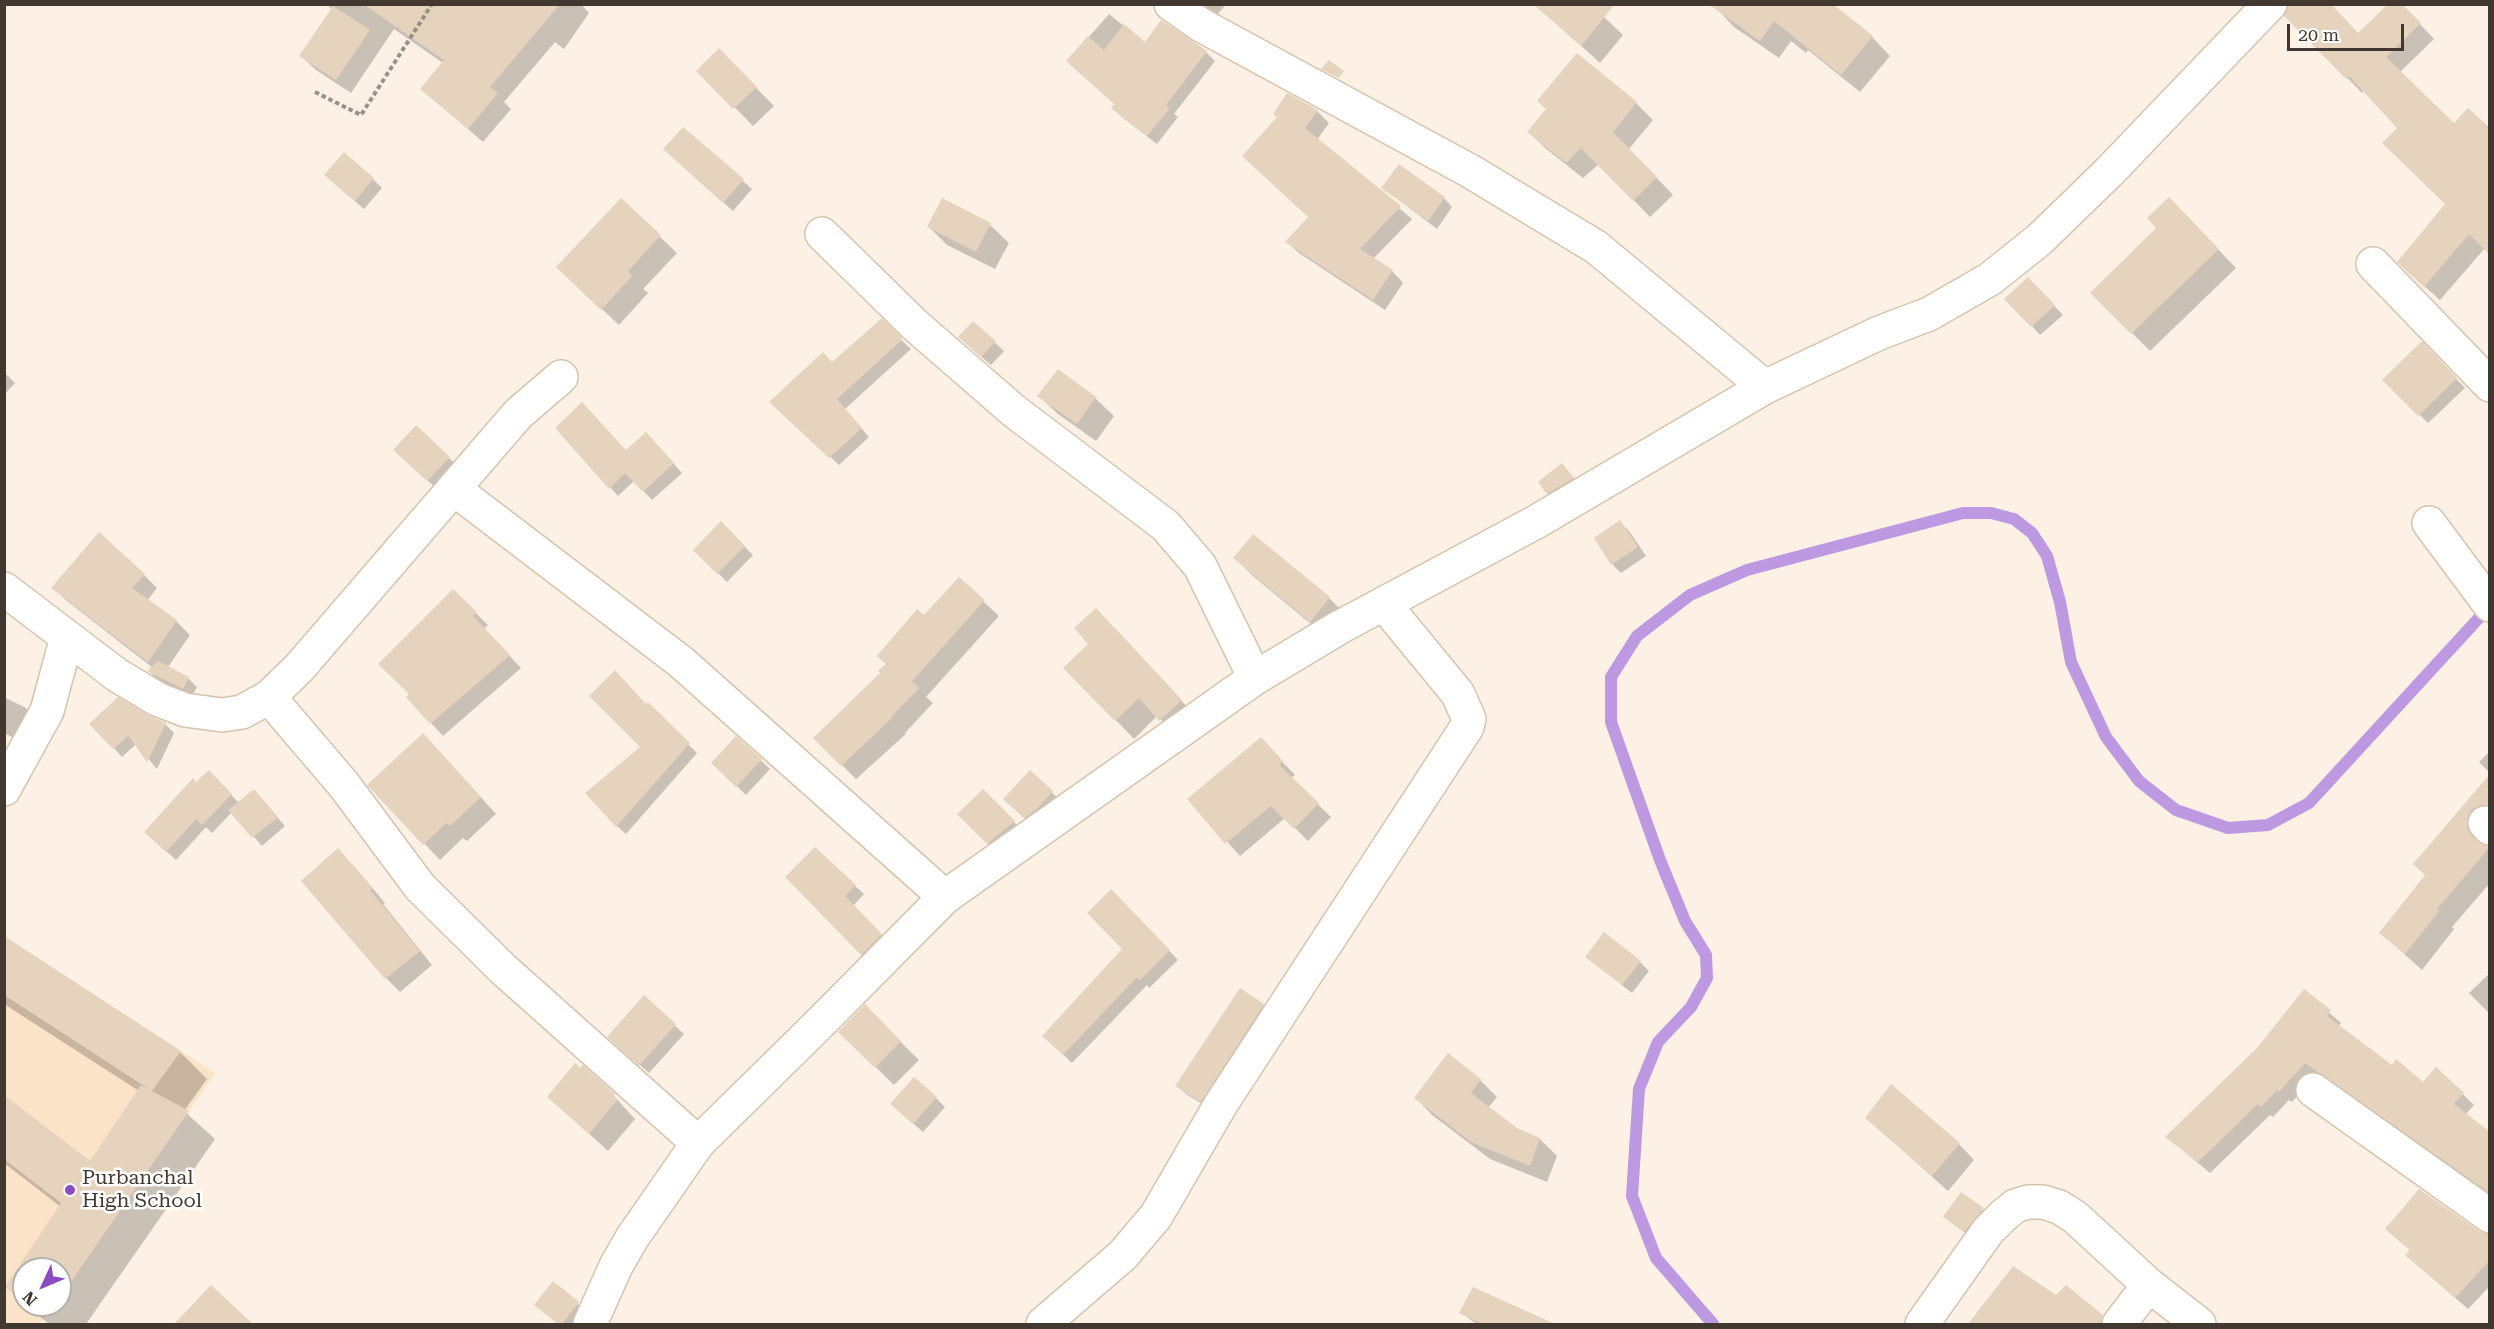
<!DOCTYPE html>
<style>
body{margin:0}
#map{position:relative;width:2494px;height:1329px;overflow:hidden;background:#fcf1e4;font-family:"Roboto Serif",serif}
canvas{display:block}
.frame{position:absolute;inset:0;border:6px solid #413931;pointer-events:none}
.north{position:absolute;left:12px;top:1257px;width:60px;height:60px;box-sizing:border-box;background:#fff;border:2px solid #b3b0ad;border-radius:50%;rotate:226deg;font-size:16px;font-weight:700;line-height:24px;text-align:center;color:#413931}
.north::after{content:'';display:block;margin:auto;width:21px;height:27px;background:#8b4cc1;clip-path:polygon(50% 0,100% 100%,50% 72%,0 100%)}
.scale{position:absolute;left:2287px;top:24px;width:117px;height:27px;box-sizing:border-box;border:3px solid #413931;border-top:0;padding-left:8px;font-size:18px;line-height:21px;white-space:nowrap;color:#413931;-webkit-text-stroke:4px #fff;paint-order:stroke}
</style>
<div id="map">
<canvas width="2494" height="1329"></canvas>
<div class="frame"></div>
<div class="north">N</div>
<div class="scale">20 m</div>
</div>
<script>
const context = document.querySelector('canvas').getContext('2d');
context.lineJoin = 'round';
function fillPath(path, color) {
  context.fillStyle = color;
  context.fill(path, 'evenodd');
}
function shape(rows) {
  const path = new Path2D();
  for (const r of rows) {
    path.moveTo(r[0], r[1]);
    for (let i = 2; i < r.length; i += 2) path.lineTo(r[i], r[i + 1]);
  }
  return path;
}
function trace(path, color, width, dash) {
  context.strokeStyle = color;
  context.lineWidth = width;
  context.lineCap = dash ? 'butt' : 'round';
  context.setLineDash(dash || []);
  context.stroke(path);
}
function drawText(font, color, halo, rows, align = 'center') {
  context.font = font + ' "Roboto Serif",serif';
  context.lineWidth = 5;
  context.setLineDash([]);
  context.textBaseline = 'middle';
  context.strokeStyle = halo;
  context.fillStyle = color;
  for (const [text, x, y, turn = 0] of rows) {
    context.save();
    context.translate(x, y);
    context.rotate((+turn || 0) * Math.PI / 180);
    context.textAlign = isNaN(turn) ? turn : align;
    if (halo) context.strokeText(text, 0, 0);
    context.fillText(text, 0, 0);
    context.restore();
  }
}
fillPath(shape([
 [4,936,215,1073,60,1299,60,1269,24,1269,24,1305,56,1305,39,1324,5,1324]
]), '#fbe3c7');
fillPath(shape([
 [326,4,581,4,589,13,564,49,555,42,504,102,511,109,483,142,422,89,443,63,394,29,351,93,316,70,301,56,332,9],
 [1203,4,1226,4,1217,15],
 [1590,4,1623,35,1600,63,1544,12],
 [2401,4,2434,39,2400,72,2454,125,2485,248,2440,300,2414,277,2447,204,2399,128,2364,90,2362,93,2294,23,2359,35],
 [1716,8,1872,37,1890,56,1860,92,1808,50,1806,53,1791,41,1779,58,1734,27],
 [1109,14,1146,44,1161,22,1206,52,1215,61,1174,114,1178,117,1157,144,1122,117,1113,108,1116,105,1068,61],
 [719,50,774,106,753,126,699,71],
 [1636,103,1653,120,1629,149,1673,195,1650,217,1599,164,1583,178,1545,148,1529,132],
 [1317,111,1329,123,1317,140,1412,219,1373,259,1392,271,1403,283,1385,310,1299,253,1287,242,1310,217,1278,118],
 [683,129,752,189,733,211,674,158],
 [373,179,382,188,364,209,335,184],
 [1383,188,1444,198,1452,207,1437,229],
 [621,200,677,253,643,289,648,293,619,325,575,284],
 [943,200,990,225,1009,243,995,269,947,245,929,227],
 [2187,217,2236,268,2150,351,2092,293],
 [2037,288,2063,315,2040,335,2032,326],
 [881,321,911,349,845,409,869,437,839,465,780,410],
 [974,323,1004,351,991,365,969,346],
 [2422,343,2465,388,2428,423,2384,380],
 [1058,371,1095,398,1114,416,1096,441,1058,414,1039,396],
 [4,372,15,383,4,395],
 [655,443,682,473,652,500,634,481,618,496,610,487,627,452],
 [449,458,458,466,437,489,404,459],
 [1562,465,1582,487,1557,502,1548,493],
 [1620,522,1629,531,1646,556,1621,573,1612,564],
 [721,523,753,555,727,582,695,550],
 [1253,536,1329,598,1348,617,1329,639,1253,576,1235,558],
 [144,575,157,588,147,601,176,621,190,635,168,667,188,678,197,687,192,697,158,680,149,671,153,668,67,601,53,588],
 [959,579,999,616,926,697,933,703,905,733,906,734,856,779,815,738,882,673,925,618],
 [453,591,488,625,484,629,521,668,443,736,431,723],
 [1115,628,1199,720,1179,738,1157,716,1134,739,1066,668],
 [4,697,26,708,35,717,22,742,4,733],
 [648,704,697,753,626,834,617,826,642,747],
 [147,717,165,724,174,733,157,769,136,744,122,757,114,748],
 [736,738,770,769,746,795,713,763],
 [439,751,496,814,467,841,463,838,440,860,424,843],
 [2490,751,2490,773,2479,762],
 [1274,753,1295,775,1291,778,1331,817,1308,841,1285,818,1240,856,1189,799],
 [209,772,239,803,262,800,285,826,262,846,232,812,212,833,206,827,176,860,154,840],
 [1030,772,1061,801,1034,826,1014,808],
 [2490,776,2490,826,2483,836,2483,846,2490,848,2490,883,2452,927,2454,929,2422,970,2381,933,2427,875],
 [983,791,1023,831,997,852,959,814],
 [352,864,385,903,383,904,432,965,400,992,386,978],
 [787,877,855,886,864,894,853,906,890,944,870,963],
 [1111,891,1178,960,1149,988,1147,985,1072,1063,1044,1036,1124,949],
 [4,937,180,1052,207,1079,184,1111,215,1139,86,1324,49,1324,25,1305,60,1305,60,1269,24,1269,24,1304,7,1287,61,1207,4,1163,4,1097,90,1163,139,1091,4,1004],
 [1587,957,1640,962,1649,971,1632,993],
 [2490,973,2490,1014,2469,993],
 [2304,991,2341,1023,2338,1027,2392,1067,2423,1084,2437,1069,2474,1105,2465,1115,2490,1134,2490,1194,2317,1073,2292,1102,2289,1100,2273,1117,2270,1115,2210,1173,2167,1137,2258,1049],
 [644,997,684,1034,649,1073,618,1046],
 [1263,1005,1272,1014,1210,1109,1186,1094,1177,1086],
 [865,1007,919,1060,894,1085,840,1032],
 [1480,1080,1497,1097,1488,1108,1516,1129,1540,1139,1557,1156,1547,1182,1490,1159,1432,1115,1416,1098],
 [613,1095,635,1119,608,1151,549,1097],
 [936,1098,945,1107,923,1132,901,1113],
 [1867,1118,1959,1144,1974,1160,1948,1191],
 [1962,1194,1992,1218,1974,1240,1945,1217],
 [2387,1229,2478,1233,2490,1238,2490,1286,2468,1309,2420,1267,2411,1251],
 [553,1283,587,1312,578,1324,558,1324,536,1305],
 [211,1287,251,1324,176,1324],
 [1461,1312,1520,1315,1515,1324,1476,1324]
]), '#0003');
trace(shape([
 [1713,1324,1656,1258,1632,1196,1639,1089,1658,1042,1691,1007,1707,978,1706,955,1685,921,1660,860,1611,722,1611,677,1637,636,1690,595,1747,570,1963,513,1991,513,2014,519,2032,533,2047,556,2060,602,2071,662,2106,737,2139,781,2176,810,2228,828,2268,825,2309,803,2489,607]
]), '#bc99e0', 12);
fillPath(shape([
 [363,4,560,4,490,87,498,93,468,129,420,89,444,60],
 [1533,4,1615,4,1581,46],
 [1708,4,1833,4,1873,36,1841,75,1774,21,1760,41],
 [2288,4,2331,4,2358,33,2388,4,2402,4,2421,23,2386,57,2454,123,2468,108,2490,128,2490,255,2469,234,2424,287,2397,262,2445,204,2382,143,2397,128,2349,76,2346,79,2284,16],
 [333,6,370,30,336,80,299,56],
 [1161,20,1207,51,1166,105,1170,108,1147,136,1111,108,1114,104,1066,61,1088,36,1104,50,1124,24,1145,42],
 [719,48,757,87,733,109,696,71],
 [1577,53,1637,102,1613,132,1657,177,1633,201,1581,148,1566,163,1527,132,1546,109,1537,101],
 [1329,60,1344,71,1339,78,1321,69],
 [1287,93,1318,110,1305,128,1401,206,1360,249,1393,270,1373,300,1285,242,1308,217,1242,156,1277,117,1273,114],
 [683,127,744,179,723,203,663,149],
 [344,152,374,178,355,201,324,175],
 [1399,164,1445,197,1428,221,1381,188],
 [2169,197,2219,249,2131,334,2090,293,2156,228,2147,218],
 [621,198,661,235,628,271,632,276,601,310,556,267],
 [942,198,991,223,976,252,927,227],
 [2028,277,2055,305,2031,327,2004,299],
 [882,318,903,339,837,399,862,428,829,458,769,402,823,352,832,362],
 [973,321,996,341,981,357,958,337],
 [2422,341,2457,378,2418,416,2382,380],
 [1058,369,1096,397,1077,424,1037,396],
 [582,402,626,450,646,432,674,463,643,492,625,473,609,489,555,428],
 [416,425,450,457,427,481,393,450],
 [1562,463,1574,478,1547,494,1538,482],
 [1620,520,1638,547,1611,565,1594,538],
 [721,521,745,546,717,574,693,550],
 [99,532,145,574,132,588,177,620,148,662,51,588],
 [1253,534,1330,597,1310,622,1233,558],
 [959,577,985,600,912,681,919,688,891,717,892,718,841,766,813,738,880,673,878,671,886,664,877,656,917,609,924,615],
 [453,589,477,612,473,616,510,655,430,724,406,697,409,694,378,664],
 [1096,608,1182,700,1159,721,1139,698,1115,721,1063,668,1088,644,1074,628],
 [158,661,189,677,183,689,147,671],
 [615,670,646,704,648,702,690,743,616,827,585,793,640,747,589,696],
 [118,697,148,715,166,723,147,762,128,735,113,749,89,724],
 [423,733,481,797,450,826,446,823,423,845,367,785],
 [736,736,762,759,736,787,711,763],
 [1261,737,1283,761,1279,765,1319,803,1294,829,1271,806,1225,844,1187,799],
 [209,770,232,794,202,825,196,819,166,852,144,832,193,778,196,782],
 [1030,770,1053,791,1038,808,1024,818,1003,799],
 [2490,774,2490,805,2481,805,2472,809,2467,819,2467,828,2472,836,2490,847,2437,909,2439,911,2405,954,2379,933,2425,875,2413,864],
 [254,789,278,817,252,838,228,810],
 [983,789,1015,821,987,844,957,814],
 [815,847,856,885,845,896,882,934,861,955,785,877],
 [338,848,373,888,370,890,420,951,385,979,301,881],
 [1111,889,1170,950,1140,980,1137,977,1063,1055,1042,1036,1122,949,1087,913],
 [1604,932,1641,961,1622,985,1585,957],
 [4,936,181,1051,152,1091,4,995],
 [1240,988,1264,1004,1201,1102,1175,1086],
 [2304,989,2331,1010,2327,1016,2392,1065,2396,1059,2423,1082,2436,1067,2464,1093,2454,1104,2490,1132,2490,1193,2305,1063,2279,1092,2277,1090,2261,1107,2258,1104,2198,1162,2165,1137,2257,1048],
 [644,995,676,1024,639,1066,607,1037],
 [865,1004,901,1041,875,1068,838,1032],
 [1448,1053,1481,1079,1471,1093,1517,1128,1540,1138,1530,1166,1471,1142,1414,1098],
 [575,1063,580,1068,583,1065,615,1094,613,1096,617,1100,589,1134,547,1097],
 [914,1077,937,1097,913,1124,890,1104],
 [1891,1084,1960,1143,1932,1176,1865,1118],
 [141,1085,189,1111,60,1298,60,1269,24,1269,24,1300,5,1287,61,1203,4,1159,4,1095,90,1161],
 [2419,1189,2479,1231,2490,1235,2490,1260,2455,1298,2405,1255,2410,1250,2385,1229],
 [1961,1192,1984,1208,1964,1232,1943,1217],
 [2013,1266,2056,1295,2066,1285,2103,1315,2101,1324,1968,1324],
 [553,1281,579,1302,562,1324,558,1324,534,1305],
 [211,1285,253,1324,174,1324],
 [1473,1287,1555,1324,1482,1324,1459,1313]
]), '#e5d3bd');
const street = shape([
 [1171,4,1201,25,1470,171,1596,247,1765,387],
 [822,234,915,325,1014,411,1166,526,1200,566,1255,678],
 [2373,264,2490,385],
 [454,489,681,662,945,897],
 [2429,523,2490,605],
 [4,589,117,675,157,699,185,710,222,715,242,712,269,697,299,668,518,414,561,377],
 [269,697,344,785,420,887,503,969,698,1143],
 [4,789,47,711,67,637],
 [2485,823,2490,828],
 [2313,1090,2490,1216],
 [590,1324,616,1266,632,1238,698,1143,817,1026,945,897,1255,678,1340,627,1536,522,1765,387,1879,333,1929,314,1990,279,2040,239,2110,171,2270,4],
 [1043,1324,1123,1255,1156,1216,1221,1104,1467,727,1469,719,1458,694,1384,604],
 [1922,1324,1988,1231,2003,1216,2015,1206,2028,1202,2043,1202,2059,1207,2075,1217,2149,1285,2199,1324],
 [2119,1324,2149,1285]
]);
trace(street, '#d5c3ae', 36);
trace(shape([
 [315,92,361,115,432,4]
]), '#999086', 4, [4.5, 3]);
trace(street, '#fff', 33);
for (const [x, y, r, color] of [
 [70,1190,6,"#8b4cc1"]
]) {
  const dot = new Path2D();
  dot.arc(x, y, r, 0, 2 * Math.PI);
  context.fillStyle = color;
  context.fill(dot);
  trace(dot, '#fff', 2);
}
drawText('20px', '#413931', '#fff', [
 ["Purbanchal",82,1178],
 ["High School",82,1201]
], 'left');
</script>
